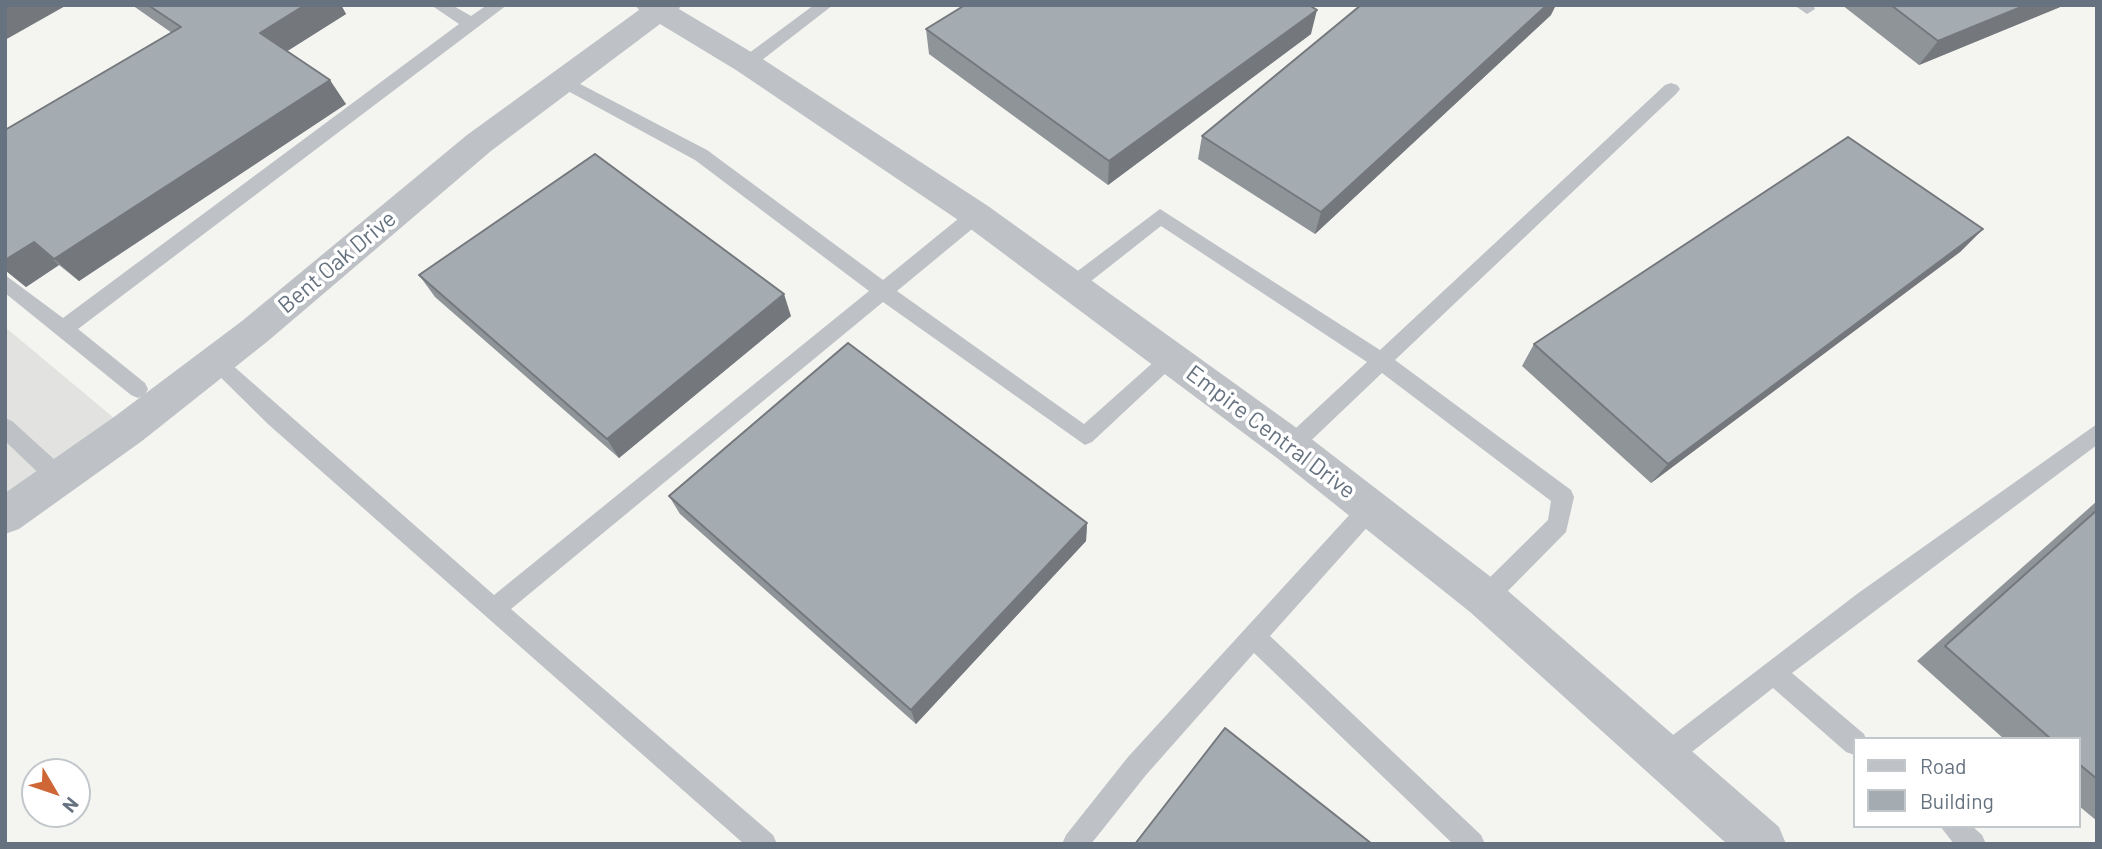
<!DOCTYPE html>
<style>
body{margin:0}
#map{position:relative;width:2102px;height:849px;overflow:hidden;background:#f4f4f1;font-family:Barlow,sans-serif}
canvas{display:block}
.frame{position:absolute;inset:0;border:7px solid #66727f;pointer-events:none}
.legend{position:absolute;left:1853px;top:737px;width:228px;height:91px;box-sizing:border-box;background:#fff;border:2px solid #c2c7cc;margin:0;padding:9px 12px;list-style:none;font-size:21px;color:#66727f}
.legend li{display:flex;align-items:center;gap:14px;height:35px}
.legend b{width:35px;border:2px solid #c2c7cc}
.north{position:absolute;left:21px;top:758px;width:70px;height:70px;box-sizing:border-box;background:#fff;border:2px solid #c2c7cc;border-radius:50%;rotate:129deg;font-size:19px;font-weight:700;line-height:28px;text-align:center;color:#66727f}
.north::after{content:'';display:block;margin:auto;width:24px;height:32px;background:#cf6636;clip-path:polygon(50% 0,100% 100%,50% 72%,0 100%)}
</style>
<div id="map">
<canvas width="2102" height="849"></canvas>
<div class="frame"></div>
<ul class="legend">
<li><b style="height:9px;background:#bec1c5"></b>Road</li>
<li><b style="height:19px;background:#a5acb1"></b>Building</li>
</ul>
<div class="north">N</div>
</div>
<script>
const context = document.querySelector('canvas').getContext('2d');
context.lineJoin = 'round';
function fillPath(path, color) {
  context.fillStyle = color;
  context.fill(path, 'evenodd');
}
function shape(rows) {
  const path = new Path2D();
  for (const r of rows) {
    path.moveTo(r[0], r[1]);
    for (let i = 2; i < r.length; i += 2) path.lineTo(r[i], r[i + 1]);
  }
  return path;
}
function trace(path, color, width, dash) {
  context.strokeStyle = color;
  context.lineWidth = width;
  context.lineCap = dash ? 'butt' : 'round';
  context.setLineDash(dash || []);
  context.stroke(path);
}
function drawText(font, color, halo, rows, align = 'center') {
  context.font = font + ' Barlow,sans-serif';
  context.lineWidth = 7;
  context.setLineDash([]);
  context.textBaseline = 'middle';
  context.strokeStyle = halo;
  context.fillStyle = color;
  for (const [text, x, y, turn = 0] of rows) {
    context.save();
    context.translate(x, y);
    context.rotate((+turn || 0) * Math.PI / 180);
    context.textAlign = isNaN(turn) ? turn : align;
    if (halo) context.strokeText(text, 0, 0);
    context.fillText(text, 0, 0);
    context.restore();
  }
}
fillPath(shape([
 [5,327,114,418,5,494]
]), '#e2e3e1');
fillPath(shape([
 [431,5,452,5,471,16,487,5,507,5,78,329,145,383,148,389,145,395,138,398,131,395,5,293,5,275,63,318,459,24,431,5],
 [814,5,833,5,753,67,741,67,739,63,741,59,814,5],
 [1794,5,1813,5,1815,9,1807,14,1794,5],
 [561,74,707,150,883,280,969,210,983,210,985,215,983,220,897,291,1084,424,1166,351,1180,351,1183,357,1092,442,1085,445,883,302,511,609,773,835,777,844,744,844,269,425,205,362,208,356,215,354,222,356,494,595,869,291,695,160,555,84,552,80,555,76,561,74],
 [1671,83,1677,85,1680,89,1677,93,1395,360,1571,490,1574,497,1566,532,1493,606,1485,609,1477,606,1474,598,1477,590,1548,520,1551,501,1382,373,1299,452,1291,455,1283,452,1280,446,1283,440,1367,362,1161,226,1081,289,1067,289,1064,284,1067,279,1160,209,1380,350,1665,85,1671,83],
 [5,418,12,421,67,471,70,478,67,485,59,487,51,485,5,441,5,418],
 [2097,424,2097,445,1792,673,1864,734,1866,739,1855,739,1855,755,1846,752,1773,688,1674,766,1665,769,1656,766,1653,757,1656,748,1857,594,2097,424],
 [1371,497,1379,500,1382,507,1379,514,1270,636,1481,835,1485,844,1453,844,1254,653,1146,775,1091,844,1062,844,1066,835,1128,757,1363,500,1371,497],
 [1940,826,1972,826,1982,835,1986,844,1954,844,1940,826]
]), '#bec1c5');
fillPath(shape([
 [635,5,681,5,679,9,758,56,988,206,1305,434,1500,584,1779,827,1786,844,1727,844,1470,612,1277,458,964,224,736,70,660,24,491,151,268,341,142,441,19,529,5,534,5,493,114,417,242,321,467,135,639,10,635,5]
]), '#bec1c5');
fillPath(shape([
 [132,5,341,5,346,14,287,51,346,104,79,281,59,265,26,287,5,270,172,33],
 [1842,5,2065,5,1919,65],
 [1551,15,1315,234,1198,159,1202,136],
 [926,29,1311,34,1108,185,929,54],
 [1983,229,1960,252,1651,483,1522,366,1534,344],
 [419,275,791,316,619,458,435,297],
 [669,496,1087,523,1086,541,916,724,680,514],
 [2097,501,2097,821,2079,806,2079,739,2004,739,1917,661]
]), '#8e9498');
fillPath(shape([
 [5,5,67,5,5,40],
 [305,5,341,5,346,14,278,57,260,33],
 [1547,5,1556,5,1551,15,1315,234,1321,212],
 [2026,5,2065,5,1919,65,1938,41],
 [1317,10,1311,34,1108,185,1109,161],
 [330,80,346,104,79,281,54,259],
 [1983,229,1960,252,1651,483,1668,464],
 [34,242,59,265,26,287,5,270,5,260],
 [784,294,791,316,619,458,607,439],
 [1087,523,1086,541,916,724,911,710]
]), '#74787c');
const building = shape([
 [148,5,305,5,260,33,330,80,54,259,34,242,5,260,5,130,181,27,148,5],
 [965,5,1309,5,1317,10,1109,161,926,29,965,5],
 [1361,5,1547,5,1321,212,1202,136,1361,5],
 [1891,5,2026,5,1938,41,1891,5],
 [1848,137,1983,229,1668,464,1534,344,1848,137],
 [595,154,784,294,607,439,419,275,595,154],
 [848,343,1087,523,911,710,669,496,848,343],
 [2097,510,2097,779,2079,764,2079,739,2051,739,1945,646,2097,510],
 [1225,728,1372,844,1135,844,1225,728]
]);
fillPath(building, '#a5acb1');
trace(building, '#74787c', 2);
drawText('23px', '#66727f', '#fff', [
 ["Bent Oak Drive",337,262,-40],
 ["Empire Central Drive",1271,432,37]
]);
</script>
